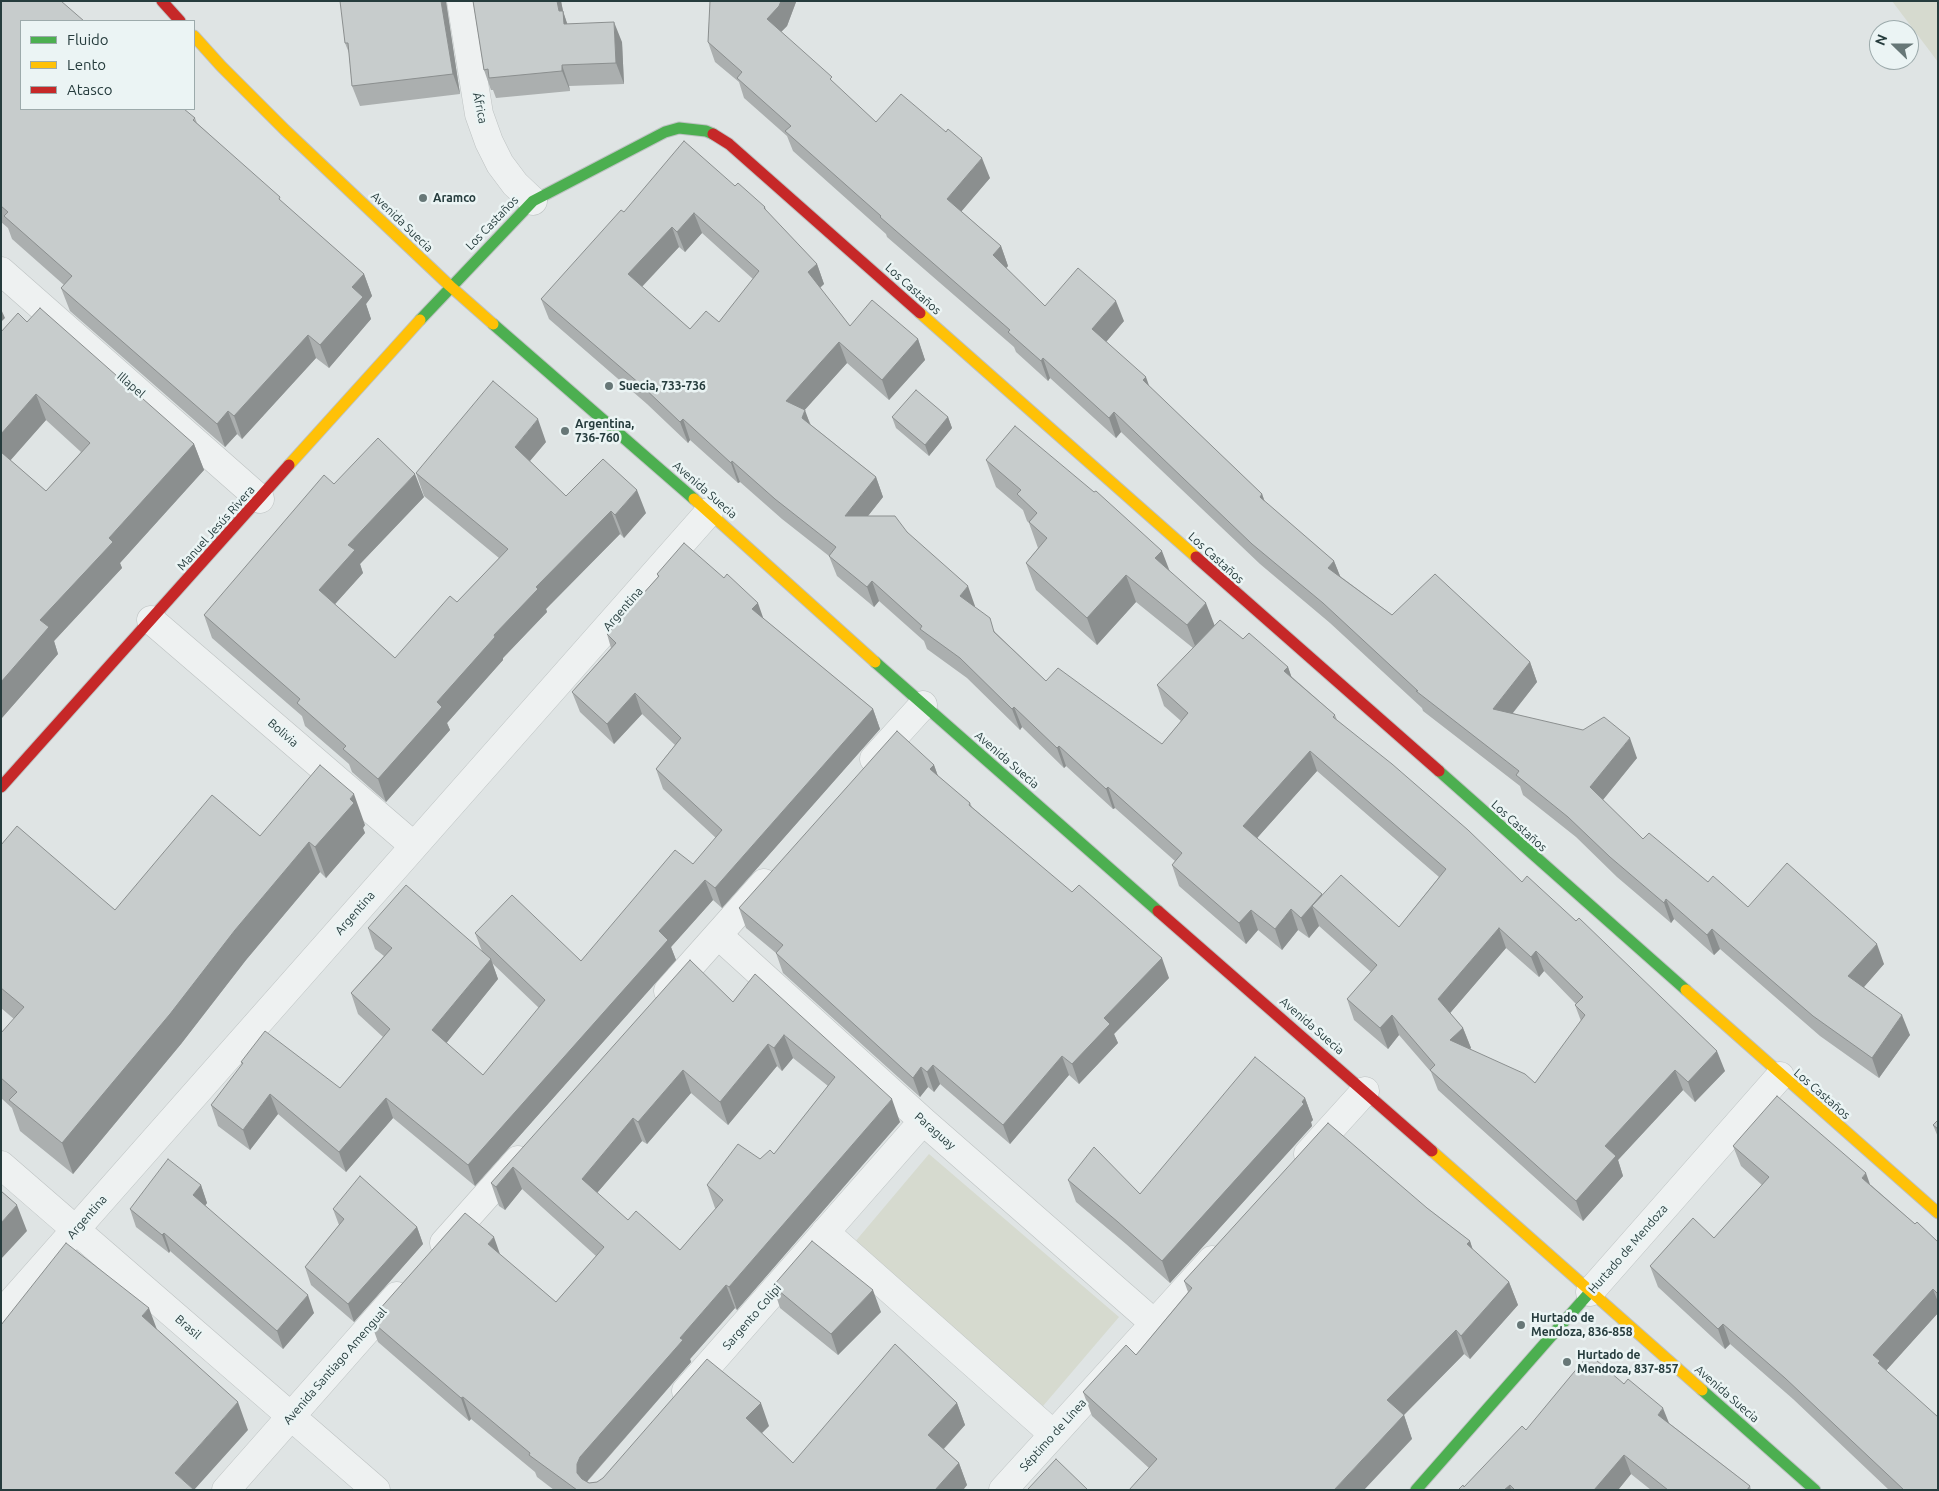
<!DOCTYPE html>
<meta charset="utf-8">
<style>
body{margin:0}
#map{position:relative;width:1939px;height:1491px;overflow:hidden;background:#dfe4e4;font-family:Ubuntu,sans-serif}
canvas{display:block}
.frame{position:absolute;inset:0;border:2px solid #263c3d;pointer-events:none}
.legend{position:absolute;left:20px;top:20px;width:175px;height:90px;box-sizing:border-box;background:#ebf4f4;border:1px solid #9caaab;margin:0;padding:6px 9px;list-style:none;font-size:15px;color:#263c3d}
.legend li{display:flex;align-items:center;gap:10px;height:25px}
.legend b{width:25px;border:1px solid #9caaab}
.north{position:absolute;left:1869px;top:20px;width:50px;height:50px;box-sizing:border-box;background:#ebf4f4;border:1px solid #9caaab;border-radius:50%;rotate:292deg;font-size:14px;font-weight:700;line-height:20px;text-align:center;color:#263c3d}
.north::after{content:'';display:block;margin:auto;width:18px;height:22px;background:#677777;clip-path:polygon(50% 0,100% 100%,50% 72%,0 100%)}
</style>
<div id="map">
<canvas width="1939" height="1491"></canvas>
<div class="frame"></div>
<ul class="legend">
<li><b style="height:6px;background:#4caf50"></b>Fluido</li>
<li><b style="height:6px;background:#ffc107"></b>Lento</li>
<li><b style="height:6px;background:#c62828"></b>Atasco</li>
</ul>
<div class="north">N</div>
</div>
<script>
const context = document.querySelector('canvas').getContext('2d');
context.lineJoin = 'round';
function fillPath(path, color) {
  context.fillStyle = color;
  context.fill(path, 'evenodd');
}
function shape(rows) {
  const path = new Path2D();
  for (const r of rows) {
    path.moveTo(r[0], r[1]);
    for (let i = 2; i < r.length; i += 2) path.lineTo(r[i], r[i + 1]);
  }
  return path;
}
function trace(path, color, width, dash) {
  context.strokeStyle = color;
  context.lineWidth = width;
  context.lineCap = dash ? 'butt' : 'round';
  context.setLineDash(dash || []);
  context.stroke(path);
}
function drawText(font, color, halo, rows, align = 'center') {
  context.font = font + ' Ubuntu,sans-serif';
  context.lineWidth = 5;
  context.setLineDash([]);
  context.textBaseline = 'middle';
  context.strokeStyle = halo;
  context.fillStyle = color;
  for (const [text, x, y, turn = 0] of rows) {
    context.save();
    context.translate(x, y);
    context.rotate((+turn || 0) * Math.PI / 180);
    context.textAlign = isNaN(turn) ? turn : align;
    if (halo) context.strokeText(text, 0, 0);
    context.fillText(text, 0, 0);
    context.restore();
  }
}
fillPath(shape([
 [1892,1,1938,1,1938,62],
 [929,1154,1119,1317,1043,1406,854,1243]
]), '#d6dacf');
const street = shape([
 [461,1,479,114,489,142,500,164,515,184,533,201],
 [1,271,260,499],
 [151,620,414,846],
 [874,759,923,705],
 [718,935,923,1121,1155,1324],
 [668,991,764,883],
 [1308,1154,1365,1091],
 [1,1165,376,1490],
 [825,1232,1053,1434],
 [444,1243,518,1160],
 [1590,1292,1780,1076],
 [1,1314,709,512],
 [686,1391,923,1121],
 [226,1490,397,1296],
 [1003,1490,1212,1260]
]);
const fast = shape([
 [420,320,533,201,665,132,679,128,706,131,713,134],
 [493,324,694,499],
 [875,662,1158,911],
 [1439,771,1686,990],
 [1702,1390,1815,1490],
 [1416,1490,1590,1292]
]);
const slow = shape([
 [194,36,221,66,285,130,450,286,493,324],
 [920,313,1196,557],
 [289,465,420,320],
 [694,499,875,662],
 [1686,990,1938,1213],
 [1432,1151,1702,1390]
]);
const jam = shape([
 [162,1,180,21],
 [713,134,729,144,920,313],
 [1196,557,1439,771],
 [1,787,289,465],
 [1158,911,1432,1151]
]);
trace(street, '#bdc2c2', 29);
trace(fast, '#bdc2c2', 13);
trace(slow, '#bdc2c2', 13);
trace(jam, '#bdc2c2', 13);
trace(street, '#eef1f1', 28);
trace(fast, '#4caf50', 11);
trace(slow, '#ffc107', 11);
trace(jam, '#c62828', 11);
fillPath(shape([
 [1,1,195,118,197,123,282,202,364,274,372,296,366,304,371,319,329,368,316,358,242,439,237,434,225,447,70,311,61,288,64,285,12,239,8,228,1,222],
 [473,1,561,1,563,11,567,24,622,42,624,84,569,86,570,91,496,98,493,90,491,90,484,70],
 [710,1,796,1,796,2,787,26,781,32,834,83,876,122,990,178,961,211,1001,246,1008,266,1006,268,1045,306,1124,321,1106,342,1149,386,1262,494,1265,502,1334,561,1340,576,1392,615,1530,662,1537,682,1513,713,1637,758,1603,800,1643,839,1708,882,1748,907,1884,964,1864,987,1910,1035,1879,1078,1820,1036,1720,949,1714,955,1674,919,1671,923,1617,877,1576,837,1523,795,1520,786,1423,711,1422,708,1330,623,1260,564,1121,432,1116,438,1050,378,1048,381,1016,352,1014,347,887,237,886,234,793,151,787,136,744,98,739,82,715,62,708,42],
 [446,3,460,94,360,106,352,86,349,53,345,43],
 [735,186,765,207,767,212,817,264,824,284,820,288,850,326,918,339,925,360,889,400,847,363,804,410,811,425,876,477,883,497,868,516,907,532,975,606,975,607,995,632,1046,681,1162,744,1181,721,1164,706,1157,685,1193,648,1136,602,1097,645,1036,590,1026,563,1038,548,1029,523,1027,521,1023,510,996,487,986,460,1169,571,1214,626,1243,639,1288,667,1291,676,1335,715,1337,720,1522,882,1725,1071,1695,1102,1683,1090,1618,1160,1623,1176,1583,1221,1438,1090,1431,1072,1399,1035,1388,1049,1354,1020,1347,999,1371,972,1319,926,1309,938,1298,930,1282,950,1258,930,1246,944,1179,886,1172,865,1175,861,1115,808,1113,809,1066,766,1064,768,1022,727,1020,730,967,678,927,649,924,641,879,601,874,607,837,576,829,556,782,519,740,482,738,483,690,440,688,443,647,404,549,319,541,299,624,212],
 [702,233,753,279,719,322,690,329,642,287,679,247,685,252],
 [1317,771,1439,877,1399,927,1322,895,1257,838],
 [1506,948,1539,977,1544,971,1576,1004,1575,1005,1581,1021,1535,1083,1470,1049,1471,1048,1463,1028,1450,1013],
 [27,322,194,444,204,470,120,563,122,568,54,641,58,654,1,719,1,332],
 [46,420,81,452,46,491,10,460],
 [892,417,948,417,952,428,929,456,896,428],
 [546,442,530,461,566,496,646,513,624,538,620,534,546,609,547,612,503,658,503,660,447,723,450,730,386,802,352,772,349,764,305,726,302,716,212,638,204,615,334,484,424,497,360,564,363,573,335,604,395,658,457,602,499,558,424,496,416,473],
 [657,574,764,619,873,709,880,729,722,908,713,900,671,947,676,960,475,1186,393,1118,346,1172,278,1114,250,1150,218,1126,211,1105,242,1065,241,1062,340,1088,383,1037,358,1014,351,993,384,956,375,949,368,928,482,951,475,933,581,961,693,864,716,838,663,789,656,769,675,745,642,714,614,744,580,712,572,692,611,648,607,634,658,577],
 [492,963,539,1008,483,1075,446,1043,498,979],
 [934,765,938,776,970,803,972,807,1169,978,1114,1034,1118,1043,1079,1084,1069,1075,1010,1144,940,1084,934,1092,928,1087,920,1097,783,973,776,953,746,928,739,908],
 [365,825,363,828,365,833,326,878,320,872,246,960,181,1044,73,1174,20,1131,12,1108,1,1098,1,1033,14,1019,1,1008,1,845,115,910,260,836],
 [755,974,900,1122,737,1310,735,1308,690,1359,691,1362,587,1482,589,1483,597,1482,769,1426,761,1433,793,1463,957,1403,965,1425,944,1449,959,1463,967,1485,963,1490,554,1490,537,1477,535,1472,471,1419,469,1421,378,1342,370,1320,500,1255,556,1302,596,1256,522,1189,505,1210,499,1206,491,1183,733,1002],
 [793,1058,828,1086,774,1154,760,1159,707,1185,715,1208,716,1209,680,1250,628,1220,597,1193,642,1141,647,1144,691,1093,728,1125,777,1066,782,1071],
 [1305,1098,1313,1120,1311,1122,1312,1126,1170,1283,1126,1244,1076,1202,1068,1180,1140,1194],
 [1938,1120,1938,1137,1933,1125],
 [1733,1146,1871,1185,1915,1224,1938,1242,1938,1313,1886,1370,1938,1490,1889,1490,1793,1399,1730,1344,1725,1349,1658,1287,1650,1266,1714,1238,1762,1185,1741,1166],
 [201,1185,207,1203,205,1205,314,1313,283,1349,170,1251,169,1253,136,1227,130,1209],
 [1427,1208,1470,1241,1472,1249,1509,1282,1518,1305,1470,1359,1464,1354,1404,1415,1412,1439,1149,1468,1092,1416,1083,1392,1136,1355,1188,1292,1184,1281],
 [333,1209,417,1227,423,1244,354,1322,311,1285,305,1267,339,1225],
 [773,1286,881,1312,838,1355,780,1308],
 [1669,1423,1750,1486,1751,1490,1651,1490,1631,1474,1618,1490,1458,1490,1464,1487,1526,1430]
]), '#abafaf');
fillPath(shape([
 [441,1,446,1,460,94,453,74],
 [557,1,561,1,563,11,570,32,572,44,559,11],
 [781,1,796,1,796,2,787,26,774,39,767,19],
 [614,22,622,42,624,84,616,63],
 [562,65,569,86,570,91,562,71],
 [982,158,990,178,955,219,947,199],
 [694,213,702,233,685,252,677,232],
 [672,227,679,247,635,294,628,274],
 [1001,246,1008,266,1000,275,993,255],
 [817,264,824,284,815,292,808,272],
 [364,274,372,296,366,304,371,319,329,368,320,345,352,287],
 [1116,301,1124,321,1100,349,1092,329],
 [1,309,5,318,1,322],
 [308,335,316,358,242,439,234,416],
 [918,339,925,360,889,400,882,380],
 [839,342,847,363,794,422,786,401],
 [1043,358,1050,378,1048,381,1041,361],
 [1146,377,1153,397,1143,380],
 [36,394,46,420,2,470,1,434],
 [805,410,812,430,802,418],
 [228,411,237,434,225,447,217,424],
 [1114,412,1121,432,1116,438,1109,418],
 [948,417,952,428,929,456,925,445],
 [538,419,546,442,523,469,515,447],
 [683,419,690,440,688,443,680,422],
 [194,444,204,470,120,563,122,568,54,641,58,654,1,719,1,682,40,620,109,538],
 [732,461,740,482,738,483,731,463],
 [415,474,424,497,360,564,363,573,327,613,319,590,348,545],
 [876,477,883,497,852,536,845,516],
 [637,490,646,513,624,538,615,515],
 [1262,494,1269,514,1260,497],
 [611,511,620,534,546,609,547,612,503,658,503,660,447,723,450,730,386,802,378,779,437,702,494,635,536,587],
 [1162,551,1172,577,1155,558],
 [1334,561,1342,581,1328,568],
 [1126,575,1136,602,1097,645,1087,618],
 [872,581,879,601,874,607,867,587],
 [968,586,975,606,967,616,960,596],
 [758,603,765,623,752,609],
 [1206,603,1216,629,1197,651,1187,625],
 [1530,662,1537,682,1500,729,1493,709],
 [1288,667,1295,687,1284,671],
 [635,693,642,714,614,744,607,724],
 [1014,707,1022,727,1020,730,1012,709],
 [873,709,880,729,722,908,715,888],
 [1630,738,1637,758,1597,807,1590,787],
 [1059,746,1066,766,1064,768,1057,748],
 [1310,751,1317,771,1250,846,1243,826],
 [934,765,941,785,930,769],
 [1108,787,1115,808,1113,809,1106,789],
 [354,794,365,825,363,828,365,833,326,878,315,847],
 [309,842,320,872,246,960,181,1044,73,1174,62,1143,235,930],
 [705,880,713,900,671,947,676,960,475,1186,468,1165,659,931],
 [1322,894,1329,915,1312,906,1319,926,1309,938,1301,918],
 [1666,899,1674,919,1671,923,1664,903],
 [1291,909,1298,930,1282,950,1275,929],
 [1251,910,1258,930,1246,944,1239,923],
 [1499,928,1506,948,1445,1019,1438,999],
 [1712,929,1720,949,1714,955,1707,935],
 [1877,944,1884,964,1856,996,1848,976],
 [1536,951,1544,971,1539,977,1531,957],
 [1162,958,1169,978,1114,1034,1118,1043,1079,1084,1072,1064,1104,1018],
 [491,959,498,979,440,1051,432,1030],
 [1392,1015,1399,1035,1388,1049,1380,1028],
 [1902,1015,1910,1035,1879,1078,1872,1058],
 [1463,1028,1471,1048,1457,1060,1450,1040],
 [784,1035,793,1058,782,1071,774,1048],
 [768,1044,777,1066,728,1125,720,1102],
 [1717,1051,1725,1071,1695,1102,1688,1082],
 [1062,1056,1069,1075,1010,1144,1003,1125],
 [933,1065,940,1084,934,1092,927,1072],
 [921,1067,928,1087,920,1097,913,1078],
 [683,1070,691,1093,647,1144,638,1122],
 [1675,1070,1683,1090,1618,1160,1623,1176,1583,1221,1576,1201,1605,1146],
 [270,1094,278,1114,250,1150,243,1130],
 [386,1098,393,1118,346,1172,339,1152],
 [1305,1098,1313,1120,1311,1122,1312,1126,1170,1283,1162,1261],
 [892,1099,900,1122,737,1310,729,1287],
 [633,1118,642,1141,590,1201,582,1179],
 [513,1167,522,1189,505,1210,496,1187],
 [1866,1173,1873,1193,1862,1178],
 [201,1185,207,1203,200,1213,193,1195],
 [17,1205,27,1231,1,1259,1,1223],
 [417,1227,423,1244,354,1322,348,1304],
 [164,1233,170,1251,169,1253,162,1235],
 [494,1237,502,1260,488,1244],
 [1470,1241,1478,1265,1467,1244],
 [1509,1282,1518,1305,1470,1359,1461,1336],
 [726,1285,735,1308,690,1359,691,1362,588,1480,585,1486,577,1473,577,1464,580,1457,680,1338],
 [1933,1289,1938,1302,1938,1313,1884,1373,1873,1355],
 [873,1290,881,1312,838,1355,831,1334],
 [308,1295,314,1313,283,1349,277,1331],
 [149,1308,159,1335,142,1316],
 [1723,1324,1730,1344,1725,1349,1718,1329],
 [1456,1330,1464,1354,1395,1424,1387,1400],
 [463,1397,471,1419,469,1421,461,1398],
 [238,1402,248,1430,194,1490,175,1473],
 [761,1403,769,1426,754,1441,746,1418],
 [957,1403,965,1425,936,1457,928,1435],
 [1663,1408,1671,1428,1658,1415],
 [1404,1415,1412,1439,1364,1490,1334,1490],
 [1624,1455,1631,1474,1618,1490,1594,1490],
 [959,1463,967,1485,963,1490,935,1490],
 [1510,1485,1511,1490,1504,1490]
]), '#8b8f8f');
const building = shape([
 [1,1,61,1,84,21,21,21,21,109,184,109,195,118,193,120,280,197,279,199,364,274,352,287,363,297,320,345,308,335,234,416,228,411,217,424,61,288,72,276,4,216,8,212,1,206,1,1],
 [340,1,441,1,453,74,352,86,348,43,345,43,340,1],
 [473,1,557,1,559,11,563,11,564,24,614,22,616,63,562,65,562,71,489,78,488,69,484,70,473,1],
 [710,1,781,1,779,6,767,19,832,77,830,79,876,122,901,94,946,132,948,129,982,158,947,199,1001,246,993,255,1045,306,1078,268,1116,301,1092,329,1146,377,1143,380,1262,494,1260,497,1334,561,1328,568,1392,615,1435,574,1530,662,1493,709,1583,730,1604,717,1630,738,1590,787,1643,839,1649,833,1708,882,1713,876,1748,907,1787,863,1877,944,1848,976,1902,1015,1872,1058,1813,1016,1712,929,1707,935,1666,899,1664,903,1610,857,1568,817,1516,775,1519,771,1416,691,1418,691,1323,603,1252,544,1114,412,1109,418,1043,358,1041,361,1008,332,1010,330,880,217,881,216,785,131,791,126,737,78,742,72,708,42,710,1],
 [684,141,735,186,738,183,765,207,764,208,817,264,808,272,850,326,872,300,918,339,882,380,839,342,786,401,805,410,802,418,876,477,845,516,895,516,907,532,968,586,960,596,990,618,994,632,1046,681,1058,668,1162,744,1188,713,1157,685,1220,620,1243,639,1249,633,1288,667,1284,671,1335,715,1333,717,1392,764,1468,830,1522,882,1527,876,1576,921,1579,918,1717,1051,1688,1082,1675,1070,1605,1146,1616,1156,1576,1201,1430,1070,1435,1065,1392,1015,1380,1028,1347,999,1377,965,1312,906,1341,875,1399,927,1446,869,1310,751,1243,826,1322,894,1301,918,1291,909,1275,929,1251,910,1239,923,1172,865,1182,853,1108,787,1106,789,1059,746,1057,748,1014,707,1012,709,960,658,920,629,922,626,872,581,867,587,829,556,836,547,775,499,732,461,731,463,683,419,680,422,640,384,541,299,621,210,624,212,684,141],
 [694,213,759,271,719,322,706,311,690,329,628,274,672,227,677,232,694,213],
 [1499,928,1531,957,1536,951,1583,997,1575,1005,1585,1015,1535,1083,1525,1074,1450,1040,1463,1028,1438,999,1499,928],
 [40,308,194,444,109,538,113,542,40,620,49,627,1,682,1,452,46,491,90,443,36,394,1,434,1,332,18,313,27,322,40,308],
 [493,381,538,419,515,447,566,496,603,459,637,490,615,515,611,511,536,587,538,589,494,635,495,637,437,702,442,707,378,779,343,749,346,746,297,703,300,699,204,615,324,475,334,484,378,438,415,474,348,545,355,550,319,590,395,658,450,596,457,602,508,549,416,473,493,381],
 [916,390,948,417,925,445,892,417,916,390],
 [1015,426,1094,492,1096,491,1162,551,1155,558,1206,603,1187,625,1126,575,1087,618,1026,563,1047,538,1029,522,1037,513,1017,494,1021,490,986,460,1015,426],
 [684,543,724,578,727,574,758,603,752,609,873,709,715,888,705,880,659,931,668,940,468,1165,386,1098,339,1152,270,1094,243,1130,211,1105,243,1063,241,1062,265,1031,340,1088,390,1029,351,993,392,948,368,928,406,885,491,959,432,1030,483,1075,545,1000,475,933,512,895,581,961,675,850,693,864,722,830,656,769,681,738,635,693,607,724,572,692,616,643,607,634,659,576,657,574,684,543],
 [897,731,934,765,930,769,970,803,969,805,1072,892,1079,885,1162,958,1104,1018,1110,1024,1072,1064,1062,1056,1003,1125,933,1065,927,1072,921,1067,913,1078,776,953,783,945,739,908,897,731],
 [320,765,354,794,350,799,354,803,315,847,309,842,235,930,170,1014,62,1143,9,1100,17,1092,1,1078,1,1033,24,1007,1,988,1,845,17,826,115,910,212,795,260,836,320,765],
 [690,960,733,1002,755,974,892,1099,729,1287,726,1285,680,1338,683,1340,580,1457,577,1464,577,1473,582,1479,589,1483,597,1482,603,1478,707,1359,761,1403,746,1418,793,1463,895,1344,957,1403,928,1435,959,1463,935,1490,933,1490,932,1489,931,1490,577,1490,529,1455,530,1453,463,1397,461,1398,370,1320,465,1213,494,1237,488,1244,556,1302,604,1247,513,1167,496,1187,491,1183,690,960],
 [784,1035,835,1077,774,1154,770,1150,760,1159,738,1144,707,1185,723,1200,680,1250,636,1211,628,1220,582,1179,633,1118,638,1122,683,1070,720,1102,768,1044,774,1048,784,1035],
 [1255,1057,1305,1098,1302,1102,1304,1104,1162,1261,1118,1222,1068,1180,1094,1147,1140,1194,1255,1057],
 [1777,1096,1866,1173,1862,1178,1915,1224,1917,1222,1938,1242,1938,1294,1933,1289,1873,1355,1880,1361,1878,1363,1938,1417,1938,1490,1904,1490,1785,1378,1723,1324,1718,1329,1650,1266,1693,1218,1714,1238,1769,1177,1733,1146,1777,1096],
 [1938,1120,1938,1129,1933,1125,1938,1120],
 [1328,1123,1427,1208,1470,1241,1467,1244,1509,1282,1461,1336,1456,1330,1387,1400,1404,1415,1334,1490,1129,1490,1157,1459,1083,1392,1126,1345,1136,1355,1192,1288,1184,1281,1328,1123],
 [168,1159,201,1185,193,1195,308,1295,277,1331,164,1233,162,1235,130,1209,168,1159],
 [360,1176,417,1227,348,1304,305,1267,344,1219,333,1209,360,1176],
 [1,1191,17,1205,1,1223,1,1191],
 [812,1241,873,1290,831,1334,773,1286,812,1241],
 [66,1243,149,1308,142,1316,238,1402,175,1473,194,1490,1,1490,1,1325,66,1243],
 [1589,1354,1624,1384,1628,1379,1663,1408,1658,1415,1750,1486,1747,1490,1668,1490,1624,1455,1594,1490,1515,1490,1510,1485,1504,1490,1458,1490,1463,1485,1464,1487,1522,1426,1526,1430,1589,1354],
 [1056,1459,1088,1490,1030,1490,1028,1489,1056,1459]
]);
fillPath(building, '#c7cccc');
trace(building, '#8b8f8f', 1);
for (const [x, y, r, color] of [
 [423,198,5,"#677777"],
 [609,386,5,"#677777"],
 [565,431,5,"#677777"],
 [1521,1325,5,"#677777"],
 [1567,1362,5,"#677777"]
]) {
  const dot = new Path2D();
  dot.arc(x, y, r, 0, 2 * Math.PI);
  context.fillStyle = color;
  context.fill(dot);
  trace(dot, '#ebf4f4', 2);
}
drawText('12px', '#263c3d', '#ebf4f4', [
 ["África",480,108,78],
 ["Avenida Suecia",402,222,44],
 ["Los Castaños",492,223,-46],
 ["Los Castaños",913,289,42],
 ["Illapel",131,385,41],
 ["Avenida Suecia",705,490,41],
 ["Manuel Jesús Rivera",216,528,-48],
 ["Los Castaños",1216,558,42],
 ["Argentina",623,609,-49],
 ["Bolivia",283,733,41],
 ["Avenida Suecia",1007,760,41],
 ["Los Castaños",1519,826,42],
 ["Argentina",355,913,-49],
 ["Avenida Suecia",1312,1026,41],
 ["Los Castaños",1822,1094,41],
 ["Paraguay",935,1131,41],
 ["Argentina",87,1217,-49],
 ["Hurtado de Mendoza",1628,1249,-49],
 ["Sargento Colipi",752,1317,-49],
 ["Brasil",188,1327,41],
 ["Avenida Santiago Amengual",335,1366,-49],
 ["Avenida Suecia",1727,1394,41],
 ["Séptimo de Línea",1053,1435,-48]
]);
drawText('bold 12px', '#263c3d', '#ebf4f4', [
 ["Aramco",433,198],
 ["Suecia, 733-736",619,386],
 ["Argentina,",575,424],
 ["736-760",575,438],
 ["Hurtado de",1531,1318],
 ["Mendoza, 836-858",1531,1332],
 ["Hurtado de",1577,1355],
 ["Mendoza, 837-857",1577,1369]
], 'left');
</script>
